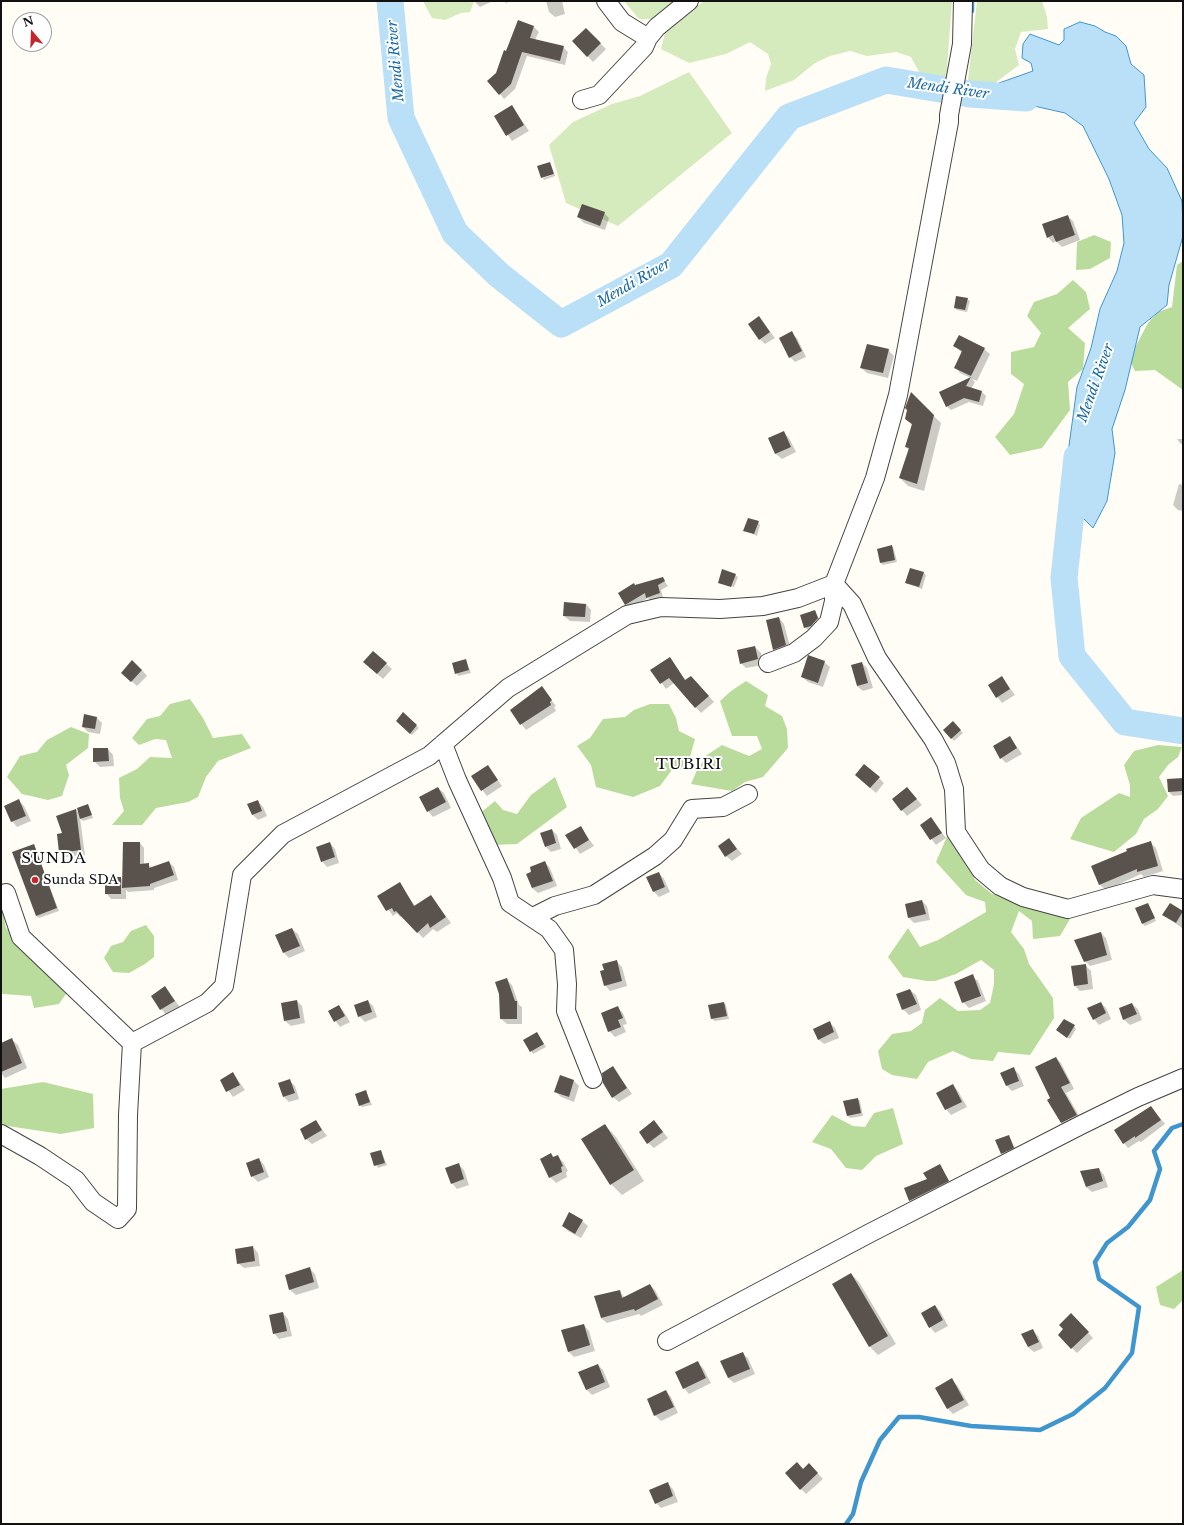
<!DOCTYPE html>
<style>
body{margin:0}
#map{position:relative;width:1184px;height:1525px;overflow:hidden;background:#fffdf5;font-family:"Libre Baskerville",serif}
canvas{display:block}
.frame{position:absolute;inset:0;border:2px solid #111;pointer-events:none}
.north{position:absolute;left:12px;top:12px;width:40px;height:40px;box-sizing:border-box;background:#fff;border:1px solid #a0a0a0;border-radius:50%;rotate:341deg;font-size:11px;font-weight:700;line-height:16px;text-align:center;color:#111}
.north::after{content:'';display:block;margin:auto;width:14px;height:18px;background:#c4262e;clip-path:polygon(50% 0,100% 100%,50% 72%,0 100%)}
</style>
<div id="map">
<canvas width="1184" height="1525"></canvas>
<div class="frame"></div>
<div class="north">N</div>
</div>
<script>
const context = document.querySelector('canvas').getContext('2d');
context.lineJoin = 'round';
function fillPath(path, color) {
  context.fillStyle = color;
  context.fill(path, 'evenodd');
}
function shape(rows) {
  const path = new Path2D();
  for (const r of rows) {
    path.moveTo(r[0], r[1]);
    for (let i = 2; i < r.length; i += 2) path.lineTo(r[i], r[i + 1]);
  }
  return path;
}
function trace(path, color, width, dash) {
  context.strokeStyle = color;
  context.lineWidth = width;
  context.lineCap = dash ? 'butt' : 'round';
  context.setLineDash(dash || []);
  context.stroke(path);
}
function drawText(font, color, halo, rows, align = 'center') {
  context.font = font + ' "Libre Baskerville",serif';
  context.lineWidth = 4;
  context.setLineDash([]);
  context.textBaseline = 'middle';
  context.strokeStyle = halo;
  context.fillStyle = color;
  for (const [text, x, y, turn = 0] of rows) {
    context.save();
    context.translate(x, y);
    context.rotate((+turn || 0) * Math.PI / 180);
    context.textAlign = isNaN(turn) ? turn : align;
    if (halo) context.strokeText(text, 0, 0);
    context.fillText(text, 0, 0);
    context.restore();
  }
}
fillPath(shape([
 [423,1,474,1,470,12,461,13,445,20,432,18],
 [624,1,675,1,661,19,639,19],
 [704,1,952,1,946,81,935,92,923,79,911,57,896,52,867,56,850,51,830,56,815,63,794,80,765,91,766,78,771,64,768,54,750,42,726,54,689,63,661,49,666,29],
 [977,1,1042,1,1047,17,1048,29,1021,32,1015,49,1019,65,987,89,967,89],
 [689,72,732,133,618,226,566,203,549,145,573,122,612,104,640,96]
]), '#d5ebbd');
fillPath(shape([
 [1094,235,1111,242,1110,258,1090,269,1076,270,1077,242],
 [1183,261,1182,341,1183,390,1155,370,1135,371,1129,359,1148,323,1158,312,1172,307,1177,265],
 [1073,280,1086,292,1090,309,1068,328,1085,343,1083,369,1068,382,1070,410,1042,448,1010,455,995,437,1014,414,1024,384,1011,374,1011,352,1034,347,1041,333,1027,316,1034,302,1057,294],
 [746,681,768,695,765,706,782,716,787,729,788,748,763,777,745,782,732,791,691,784,697,770,707,755,722,745,749,756,762,749,757,736,732,736,720,701,731,691],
 [190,699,203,718,213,738,242,734,251,748,218,761,206,777,198,797,188,802,156,808,142,825,112,825,124,811,120,798,119,778,137,769,150,757,172,758,166,740,155,739,139,745,132,738,147,719,160,716,170,704],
 [650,704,669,704,676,718,679,731,695,739,686,771,674,767,660,786,633,797,596,787,591,765,577,746,590,738,603,719,625,717,634,710],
 [71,727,89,734,88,748,66,765,69,775,62,796,48,800,22,794,7,777,20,756,37,752,47,740],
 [1158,745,1182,747,1178,757,1168,765,1159,777,1168,796,1158,809,1144,819,1136,834,1114,852,1070,839,1081,818,1119,793,1130,797,1130,785,1124,765,1134,751],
 [555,777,567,807,517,844,493,845,479,814,495,801,503,810,517,814,531,795],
 [948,834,962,853,975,880,992,894,1070,919,1060,936,1033,939,1032,921,1019,911,1011,932,1024,949,1029,964,1053,998,1054,1018,1030,1055,998,1052,993,1061,971,1059,953,1051,928,1062,917,1079,892,1075,882,1069,878,1051,892,1034,911,1031,922,1023,925,1010,940,998,958,1011,980,1010,990,1003,994,984,994,970,981,960,956,974,935,981,927,981,903,977,888,957,908,928,920,947,938,940,986,912,985,902,966,895,936,862],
 [1,904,6,928,48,966,68,991,59,1004,34,1008,31,996,3,994,1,992],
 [146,925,154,936,154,957,145,964,129,973,113,972,104,958,111,946,123,942,131,931],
 [43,1082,93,1094,94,1128,61,1134,1,1125,1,1089],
 [893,1108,903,1144,876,1156,862,1170,846,1168,831,1149,812,1142,832,1115,853,1126,865,1127,874,1113],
 [1183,1270,1183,1300,1174,1309,1160,1305,1156,1287]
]), '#b9dc9c');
const water = shape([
 [1080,22,1095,26,1105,32,1116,36,1126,46,1131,64,1144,75,1146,107,1134,123,1149,149,1167,168,1182,201,1183,226,1183,236,1169,285,1167,305,1140,327,1125,390,1112,429,1115,453,1107,501,1093,528,1081,516,1065,475,1077,387,1091,348,1100,309,1117,271,1124,243,1122,215,1109,179,1083,126,1065,113,1025,104,980,106,999,83,1033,71,1031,63,1022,58,1023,44,1030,34,1059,45,1064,40,1064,29,1080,22]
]);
fillPath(water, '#b9e0f7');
trace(water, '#3f96cf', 1);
fillPath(shape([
 [474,1,493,1,480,7],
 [504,1,511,1,506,3],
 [546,1,562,1,565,14,555,17,549,12],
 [519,21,534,27,539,32,535,40,563,47,568,52,565,65,527,56,515,89,504,99,500,94,497,73],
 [586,29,606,49,593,62,573,41],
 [512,106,529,131,512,141,495,116],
 [550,163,554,173,542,176],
 [555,174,555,176,544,180,543,178],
 [604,213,609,218,605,230,584,223,578,217],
 [1067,216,1073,221,1080,240,1062,247,1056,241,1053,243,1048,237],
 [967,299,970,301,967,312,957,310,955,308],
 [759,317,775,338,765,344,760,339],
 [791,333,797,338,806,357,795,362,790,357],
 [955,346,984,349,990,354,977,381,972,379,975,382,971,389,982,392,986,396,983,406,969,402,951,410,946,406,940,393,971,378,960,373,955,367,962,353],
 [888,350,894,356,888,378,867,373,861,368],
 [911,394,941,423,924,491,908,486,900,478,909,450,906,447,913,426,906,419],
 [783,432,789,438,796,452,782,459,776,454,769,439],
 [1177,439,1183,439,1183,445,1180,443],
 [1179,484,1183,485,1183,511,1178,510,1173,505],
 [758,522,760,525,757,536,745,530],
 [892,546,894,549,897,562,883,565,881,563],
 [923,572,926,575,922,589,906,583],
 [735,575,738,577,734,587,719,583],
 [663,579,668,586,661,590,663,597,651,601,648,598,630,608,626,604,636,586],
 [586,604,591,610,590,622,570,621,564,616],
 [815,611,820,621,814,628,808,630,805,627],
 [779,618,784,624,791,650,779,655,774,649],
 [755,647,761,653,763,665,746,668,741,663],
 [373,652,392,669,383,679,369,667],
 [669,658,686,681,696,682,714,702,701,713,674,683,666,689,652,670],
 [466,660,471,673,458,676,453,664],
 [824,662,830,667,823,687,808,682,802,677],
 [862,663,867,668,873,688,863,691,857,686],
 [142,670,147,676,137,686,128,678],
 [1002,677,1015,695,1002,703,989,686],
 [542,688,556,706,554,707,556,711,526,730,511,710],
 [404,714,419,728,412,735,397,721],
 [96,717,102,723,100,734,88,732,83,727],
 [953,722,963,733,954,741,944,730],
 [1010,737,1022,754,1006,763,1001,758],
 [108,749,113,755,114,766,100,767,94,761],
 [488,767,502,786,487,796,472,777],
 [879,778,884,783,876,793,861,780],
 [1183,779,1183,795,1173,796,1169,792],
 [438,788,444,793,451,808,433,817,428,811],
 [907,788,922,805,907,816,893,799],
 [19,801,24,806,31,821,17,827,12,821],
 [258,801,263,807,267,816,258,820,252,814],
 [88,805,93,818,83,821,80,818,85,855,65,857,60,853,63,834,76,810,80,814],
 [931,818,946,838,936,845,921,825],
 [580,827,594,846,580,854,567,835],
 [552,830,557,835,561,849,551,852,546,847],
 [729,839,742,854,732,861,726,856],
 [1150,842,1156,848,1163,871,1144,877,1141,874,1106,890,1100,885,1092,867],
 [140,843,144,848,144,864,148,864,152,868,169,862,174,867,178,880,154,888,154,890,128,892,126,890,126,899,111,899,106,893,121,878,123,881],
 [330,843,335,849,339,863,327,867,322,861],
 [34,845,59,911,39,918,36,916],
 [545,862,550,868,557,886,538,893,532,888,527,874],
 [659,873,664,879,670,892,659,897,654,892,648,878],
 [399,884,416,907,431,896,451,923,437,932,433,929,423,938,402,916,400,917,397,913,393,916,379,897],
 [922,901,927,906,930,920,914,923,909,918,906,905],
 [1148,904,1156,921,1145,926,1142,923],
 [1170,904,1183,912,1182,928,1164,915],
 [292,929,298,934,305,951,289,958,284,953],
 [1101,933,1106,938,1112,960,1090,966,1085,961],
 [617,962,622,967,627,986,610,991,605,985],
 [1086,966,1091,971,1093,989,1080,991,1074,985],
 [972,976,978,981,986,1001,969,1008,963,1002],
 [507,980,512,985,519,1005,522,1007,522,1024,507,1024,501,1019],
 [165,988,180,1007,166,1015,152,996],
 [910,990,916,995,921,1010,909,1015,903,1009],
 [297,1001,302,1006,305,1023,291,1026,285,1021],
 [368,1001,373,1006,377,1017,365,1022,359,1016],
 [724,1003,726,1005,729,1019,715,1021,712,1019,710,1006],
 [1101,1003,1106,1008,1111,1019,1099,1025,1094,1019],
 [1132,1004,1138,1009,1142,1020,1130,1025,1124,1020,1120,1009],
 [339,1006,344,1012,350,1022,340,1027,329,1012],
 [618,1008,623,1013,627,1024,623,1025,626,1032,615,1037,609,1031],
 [830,1023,835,1028,839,1038,824,1044,818,1039],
 [1074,1026,1076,1029,1070,1039,1060,1033],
 [537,1033,546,1047,533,1054,525,1040],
 [12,1040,18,1045,27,1068,5,1078,1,1073,1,1044],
 [1056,1058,1061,1063,1074,1089,1066,1093,1082,1121,1067,1128,1062,1123,1049,1100,1052,1098],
 [613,1067,632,1094,619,1102,613,1097],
 [1013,1068,1019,1074,1024,1086,1012,1091,1007,1086,1001,1073],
 [233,1073,245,1090,233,1097,221,1080],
 [561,1076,574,1081,579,1086,574,1102,561,1097,556,1092],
 [289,1080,295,1086,299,1099,289,1102,284,1097,280,1084],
 [953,1085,958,1091,967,1107,951,1115,946,1109],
 [366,1092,372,1105,362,1107,360,1105],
 [857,1099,860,1101,863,1116,850,1118,848,1116,844,1101],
 [1151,1107,1165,1124,1141,1142,1139,1141,1128,1148,1124,1143],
 [316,1121,327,1136,312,1144,306,1139],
 [654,1121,668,1138,654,1148,648,1143],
 [605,1125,616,1137,644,1181,622,1195,611,1184],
 [1009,1136,1016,1150,1004,1156,997,1141],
 [381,1151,387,1165,378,1168,371,1154],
 [551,1154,554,1158,557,1156,563,1162,568,1171,566,1172,567,1177,556,1183,550,1177,541,1159],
 [259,1159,264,1165,269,1177,258,1182,252,1176],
 [458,1164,464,1170,469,1185,457,1189,452,1183],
 [939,1165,952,1185,914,1205,910,1201,905,1189,928,1179],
 [1099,1169,1104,1175,1108,1187,1092,1192,1086,1187],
 [582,1221,588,1226,581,1238,568,1231,563,1226],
 [253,1247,258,1253,260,1266,244,1268,238,1263],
 [309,1268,315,1274,319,1288,296,1295,290,1290,286,1276],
 [851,1274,859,1282,896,1344,878,1355,870,1347],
 [650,1285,655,1290,663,1305,641,1316,639,1314,607,1323,601,1318,619,1291,625,1298],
 [935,1306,940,1311,948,1326,935,1333,930,1327],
 [283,1313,288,1319,292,1336,279,1339,274,1333],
 [1071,1315,1093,1338,1077,1353,1059,1335,1065,1329],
 [584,1325,589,1331,595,1351,574,1357,568,1351],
 [1032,1330,1038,1336,1043,1348,1034,1352,1028,1347,1023,1335],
 [742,1353,748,1358,755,1374,734,1383,728,1378],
 [698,1363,703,1368,711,1383,689,1394,684,1388],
 [598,1365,603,1370,610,1387,592,1395,586,1389],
 [951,1380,957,1385,969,1405,953,1414,948,1409,936,1388],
 [666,1391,671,1397,678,1413,661,1421,655,1415],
 [809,1464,823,1479,806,1494,801,1489],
 [667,1483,673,1489,678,1502,661,1508,656,1503]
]), '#0003');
trace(shape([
 [972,11,972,1],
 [962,92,964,84],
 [846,1524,853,1514,861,1482,880,1440,899,1417,919,1417,971,1426,1040,1430,1073,1414,1105,1388,1132,1353,1139,1307,1099,1279,1095,1262,1107,1243,1128,1227,1150,1200,1160,1169,1154,1151,1172,1128,1183,1124]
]), '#3f96cf', 4.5);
trace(shape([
 [390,1,401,118,455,233,499,275,561,324,671,265,789,117,886,80,970,94,1026,98],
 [1077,457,1064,578,1072,656,1125,722,1183,731]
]), '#b9e0f7', 27);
fillPath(shape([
 [518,20,534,26,530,38,564,46,560,61,522,52,511,84,499,95,487,81,496,73,504,50,506,51],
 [586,28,601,43,587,57,572,41],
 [512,105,524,125,506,136,494,116],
 [550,162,554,174,541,178,537,166],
 [582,204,605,212,600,226,577,217],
 [1068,215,1075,235,1056,242,1053,235,1047,238,1042,224],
 [956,296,968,298,965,310,954,308],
 [759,316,770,332,759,340,748,324],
 [792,331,802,351,789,358,779,338],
 [959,335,985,348,971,376,954,368,962,351,953,346],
 [867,344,889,349,883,373,860,368],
 [971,377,966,386,982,391,979,402,964,398,946,407,939,392],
 [911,392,934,415,917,484,899,478,909,448,905,447,912,424,905,419,907,410,905,408],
 [784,431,791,447,775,454,768,438],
 [748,518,759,521,754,534,743,531],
 [892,545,895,560,880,563,877,549],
 [910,568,924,572,919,587,905,583],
 [722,569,736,574,731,587,718,583],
 [663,577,665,581,658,585,660,593,646,598,645,593,625,605,618,593,634,583,635,585],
 [564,602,586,604,585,617,563,616],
 [815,610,818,618,811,626,804,628,800,615],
 [779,617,786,645,773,650,766,620],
 [755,646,758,659,740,664,737,650],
 [373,651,387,663,377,674,363,662],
 [808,655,825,661,818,683,801,677],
 [670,657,685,680,691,676,709,696,695,708,669,678,660,684,650,670],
 [466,659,469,670,455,674,452,663],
 [132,660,142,670,131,682,121,673],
 [862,662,868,683,857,686,851,665],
 [1002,676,1010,689,996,698,988,685],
 [542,686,552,700,550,702,551,705,520,725,510,710],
 [403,712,417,725,410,734,396,721],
 [84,714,97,717,95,729,82,727],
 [953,721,961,730,951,739,943,730],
 [1010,736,1017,748,1000,759,993,746],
 [93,748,108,748,109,761,93,762],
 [864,764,880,777,870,788,855,775],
 [488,765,498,780,481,791,471,776],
 [1183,778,1183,791,1168,792,1167,779],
 [438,787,446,802,427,812,419,797],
 [907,787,917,799,901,811,892,799],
 [19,799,26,816,11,822,4,806],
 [258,800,262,811,252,815,247,804],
 [88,804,92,815,80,819,77,808],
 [76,809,81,850,59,853,57,834,62,833,56,816],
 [931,817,942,833,930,840,920,825],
 [581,826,589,840,574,849,565,835],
 [552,829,556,843,545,847,540,833],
 [729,838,737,849,725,857,718,846],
 [1151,841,1158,866,1137,872,1137,869,1099,885,1091,866,1127,851,1126,849],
 [123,842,140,842,140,864,149,863,149,868,169,861,174,875,150,884,150,886,122,888],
 [330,842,335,857,321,862,316,847],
 [34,844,57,908,36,916,12,852],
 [545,861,553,881,532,888,526,874,531,872,530,867],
 [659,872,665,887,653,892,646,877],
 [105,877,121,877,121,894,105,894],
 [400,882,414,906,431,895,446,917,430,928,428,923,417,933,396,911,394,912,392,908,386,911,377,896],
 [922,900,926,914,908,918,905,904],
 [1148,903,1155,918,1142,924,1135,908],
 [1170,903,1183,911,1176,923,1162,915],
 [292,928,300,946,283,953,275,935],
 [1101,932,1107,955,1084,962,1074,940],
 [617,960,622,981,604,986,600,971,604,970,602,964],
 [1086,964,1088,984,1074,986,1071,966],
 [973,974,981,996,962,1003,954,982],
 [507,978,515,1001,517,1001,517,1019,500,1019,499,994,495,982],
 [165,986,175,1001,160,1010,151,996],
 [910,989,917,1004,902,1010,896,994],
 [297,1000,300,1018,284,1021,281,1003],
 [368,1000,372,1012,358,1017,354,1005],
 [724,1002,727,1016,711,1019,708,1005],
 [1101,1002,1106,1013,1093,1020,1087,1008],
 [1132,1003,1137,1014,1123,1020,1119,1008],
 [339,1005,345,1016,334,1022,328,1011],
 [618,1006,623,1018,618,1020,621,1027,608,1032,601,1013],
 [1064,1019,1075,1025,1067,1038,1056,1030],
 [830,1021,834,1032,818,1040,813,1029],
 [537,1032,544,1044,530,1052,523,1040],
 [12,1038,22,1063,1,1072,1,1043],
 [1056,1057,1070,1083,1061,1087,1077,1115,1061,1123,1047,1100,1050,1098,1035,1067],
 [613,1066,627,1088,612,1098,603,1083,602,1073],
 [1014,1067,1019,1081,1006,1086,1000,1073],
 [233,1072,240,1085,226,1092,220,1080],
 [560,1075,574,1080,569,1097,554,1092],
 [290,1079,295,1093,283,1097,278,1083],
 [953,1084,962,1102,945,1110,936,1093],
 [366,1090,370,1102,359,1106,355,1094],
 [858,1098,861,1113,847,1116,843,1101],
 [1151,1106,1161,1120,1135,1138,1135,1136,1123,1144,1114,1130],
 [316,1120,322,1130,305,1140,300,1129],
 [654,1120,663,1132,647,1144,639,1132],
 [605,1124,634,1170,610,1185,581,1139],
 [1009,1135,1014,1148,1001,1154,995,1140],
 [381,1150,385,1163,374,1166,370,1153],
 [551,1153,553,1157,558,1155,563,1166,561,1167,562,1172,549,1178,540,1159],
 [259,1158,264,1172,251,1177,246,1163],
 [459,1163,464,1179,451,1184,445,1168],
 [940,1164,949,1181,909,1201,904,1188,927,1179,923,1173],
 [1099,1168,1103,1181,1086,1187,1080,1171],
 [569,1212,583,1220,575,1234,562,1226],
 [253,1246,255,1261,237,1264,235,1249],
 [310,1267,314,1282,289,1290,285,1275],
 [851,1273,888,1336,869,1347,832,1284],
 [650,1284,658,1299,635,1311,634,1309,601,1318,594,1296,620,1290,622,1298],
 [935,1305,943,1320,929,1328,921,1313],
 [283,1312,287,1331,273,1334,269,1315],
 [1071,1313,1089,1332,1071,1349,1058,1335,1063,1329,1059,1325],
 [584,1324,590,1345,568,1352,561,1330],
 [1033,1329,1039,1342,1028,1347,1021,1334],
 [743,1352,750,1369,728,1378,720,1361],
 [698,1361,706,1378,683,1389,675,1372],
 [598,1364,605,1382,586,1390,578,1372],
 [952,1378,964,1400,947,1409,935,1388],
 [666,1390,674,1407,654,1416,647,1399],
 [797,1462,803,1469,809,1463,818,1473,800,1490,785,1473],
 [668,1482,673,1496,655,1504,649,1490]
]), '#5a524d');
const minor = shape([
 [606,1,622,22,648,38],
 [963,1,962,44,949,115,949,122,898,395,875,478,834,584,852,604,877,658,933,739,946,763,954,789,956,832,981,870,1000,886,1023,897,1068,909,1153,885,1183,889],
 [582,100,599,95,644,47,648,38,657,27,689,1],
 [443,744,457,780,502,878,510,903,549,929,564,950,567,984,566,1011,593,1079],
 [6,893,21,937,132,1043,207,1003,224,986,242,875,283,834,429,756,508,688,627,615,661,607,720,609,763,606,798,598,834,584,834,601,829,622,814,638,794,653,768,663],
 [533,917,555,906,594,895,655,856,673,840,692,809,723,807,748,794],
 [1,1134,40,1156,76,1180,93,1202,118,1219,127,1209,128,1115,132,1043],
 [667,1341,870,1233,1081,1125,1138,1097,1183,1078]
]);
trace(minor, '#444', 20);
trace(minor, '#fff', 18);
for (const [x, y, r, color] of [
 [35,880,4,"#c4262e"]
]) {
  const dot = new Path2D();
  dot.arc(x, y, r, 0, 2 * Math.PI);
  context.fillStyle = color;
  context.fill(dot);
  trace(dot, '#fff', 1.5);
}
drawText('13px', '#111', '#fff', [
 ["Sunda SDA",43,880]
], 'left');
drawText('italic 14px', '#1768a6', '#fff', [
 ["Mendi River",396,61,-95],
 ["Mendi River",948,89,8],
 ["Mendi River",634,283,-30],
 ["Mendi River",1096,383,-70]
]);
context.letterSpacing = '1px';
drawText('15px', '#111', '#fff', [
 ["TUBIRI",689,765],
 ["SUNDA",54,859]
]);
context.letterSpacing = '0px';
</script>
